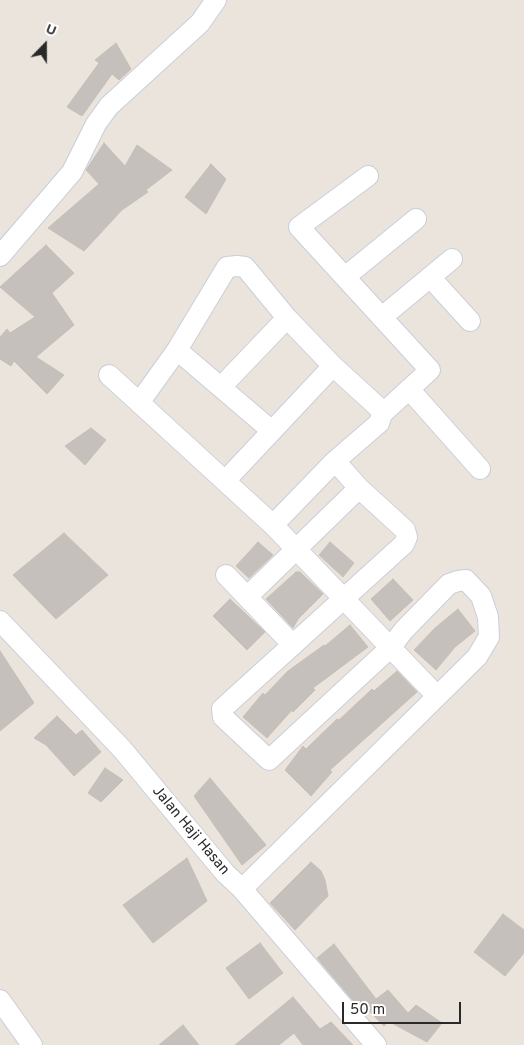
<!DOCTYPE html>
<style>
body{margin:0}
#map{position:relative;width:524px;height:1045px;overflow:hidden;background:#eae4dc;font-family:Overpass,sans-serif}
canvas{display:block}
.north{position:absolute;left:20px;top:20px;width:50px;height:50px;-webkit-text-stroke:4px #fff;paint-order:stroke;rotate:22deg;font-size:14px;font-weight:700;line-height:20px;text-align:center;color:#292929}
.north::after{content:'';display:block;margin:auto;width:18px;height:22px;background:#292929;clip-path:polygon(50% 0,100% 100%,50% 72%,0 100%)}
.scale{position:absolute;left:342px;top:1002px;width:119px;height:22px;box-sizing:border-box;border:2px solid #292929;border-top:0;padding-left:6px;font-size:15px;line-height:18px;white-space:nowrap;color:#292929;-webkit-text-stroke:4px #fff;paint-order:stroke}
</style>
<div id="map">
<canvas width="524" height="1045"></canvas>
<div class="north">U</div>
<div class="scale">50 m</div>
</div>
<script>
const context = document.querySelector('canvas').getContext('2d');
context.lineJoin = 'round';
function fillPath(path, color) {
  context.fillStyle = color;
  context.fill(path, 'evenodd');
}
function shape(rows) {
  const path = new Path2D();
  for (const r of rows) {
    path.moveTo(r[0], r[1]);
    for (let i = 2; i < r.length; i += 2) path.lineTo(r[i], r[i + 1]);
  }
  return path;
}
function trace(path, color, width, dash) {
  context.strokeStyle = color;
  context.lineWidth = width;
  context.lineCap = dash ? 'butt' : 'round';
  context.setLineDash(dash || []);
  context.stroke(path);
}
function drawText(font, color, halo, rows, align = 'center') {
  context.font = font + ' Overpass,sans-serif';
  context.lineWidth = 5;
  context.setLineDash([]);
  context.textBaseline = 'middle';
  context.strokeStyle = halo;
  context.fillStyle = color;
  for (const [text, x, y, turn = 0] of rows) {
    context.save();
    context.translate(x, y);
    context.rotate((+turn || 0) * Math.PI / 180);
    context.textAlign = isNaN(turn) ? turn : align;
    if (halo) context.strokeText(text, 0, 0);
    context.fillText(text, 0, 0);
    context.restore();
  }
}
const building = shape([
 [116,43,131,69,119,80,112,74,82,116,67,107,99,63,95,60,116,43],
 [104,143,125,166,137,145,172,170,146,190,148,192,122,210,84,251,48,228,99,184,86,170,104,143],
 [211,164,226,179,206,214,185,197,211,164],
 [46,245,74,273,52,293,74,325,36,357,64,375,47,394,14,361,11,366,0,359,0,337,7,329,10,333,35,317,0,287,46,245],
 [91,428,106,440,85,465,65,446,91,428],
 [64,533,108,575,56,619,13,575,64,533],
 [258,542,273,555,249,578,236,566,258,542],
 [330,542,354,563,343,577,319,555,330,542],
 [296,572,300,572,323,594,298,619,293,628,266,599,296,572],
 [393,579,413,600,390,621,371,599,393,579],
 [230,599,265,632,247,650,213,616,230,599],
 [458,609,475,631,455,647,436,670,414,650,435,628,458,609],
 [350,625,368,647,313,688,315,690,293,712,292,710,267,738,243,717,263,693,265,695,288,671,324,645,325,646,350,625],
 [0,651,34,703,0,731,0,651],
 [397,671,417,692,330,770,332,772,311,796,285,770,303,746,306,749,337,719,339,720,372,689,374,691,397,671],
 [57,716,76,735,82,730,101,752,74,776,46,745,34,738,57,716],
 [105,768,123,780,101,802,88,793,105,768],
 [210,778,266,845,242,865,194,796,210,778],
 [187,858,207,901,153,943,123,905,187,858],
 [311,862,321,871,325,880,328,896,295,930,270,903,311,862],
 [503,914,524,930,524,953,505,976,474,952,503,914],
 [260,943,283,973,249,999,226,968,260,943],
 [334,944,376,999,388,990,408,1013,416,1005,442,1023,427,1042,388,1021,384,1026,366,1008,362,1011,317,958,334,944],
 [293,997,320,1029,331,1022,353,1045,303,1045,294,1033,279,1045,235,1045,293,997],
 [183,1025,199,1045,159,1045,183,1025]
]);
fillPath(building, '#c5c0bc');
trace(building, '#c5bfb6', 1);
const minor = shape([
 [368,176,299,227,430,370,382,414],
 [0,256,72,172,96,124,109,106,200,23,216,0],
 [345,277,416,219],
 [430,277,470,321],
 [382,317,452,259],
 [177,350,272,431],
 [109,375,273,525,335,461,379,423,382,414,379,408,333,366,287,318,245,267,237,266,227,267,177,350,139,403],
 [221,387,287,318],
 [409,389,480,469],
 [225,481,333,366],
 [273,525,437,696],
 [226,575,293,645],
 [248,596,359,488],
 [0,621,122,749,225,873,242,889,376,1045],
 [242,889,477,657,489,637,488,617,481,596,466,580,458,581,449,584,404,630,391,647,269,760,223,717,222,709,404,544,407,537,405,530,359,488,335,461],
 [0,1000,32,1045]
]);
trace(minor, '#cbced9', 22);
trace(minor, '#fff', 20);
drawText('15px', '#292929', '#fff', [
 ["Jalan Haji Hasan",190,831,50]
]);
</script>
